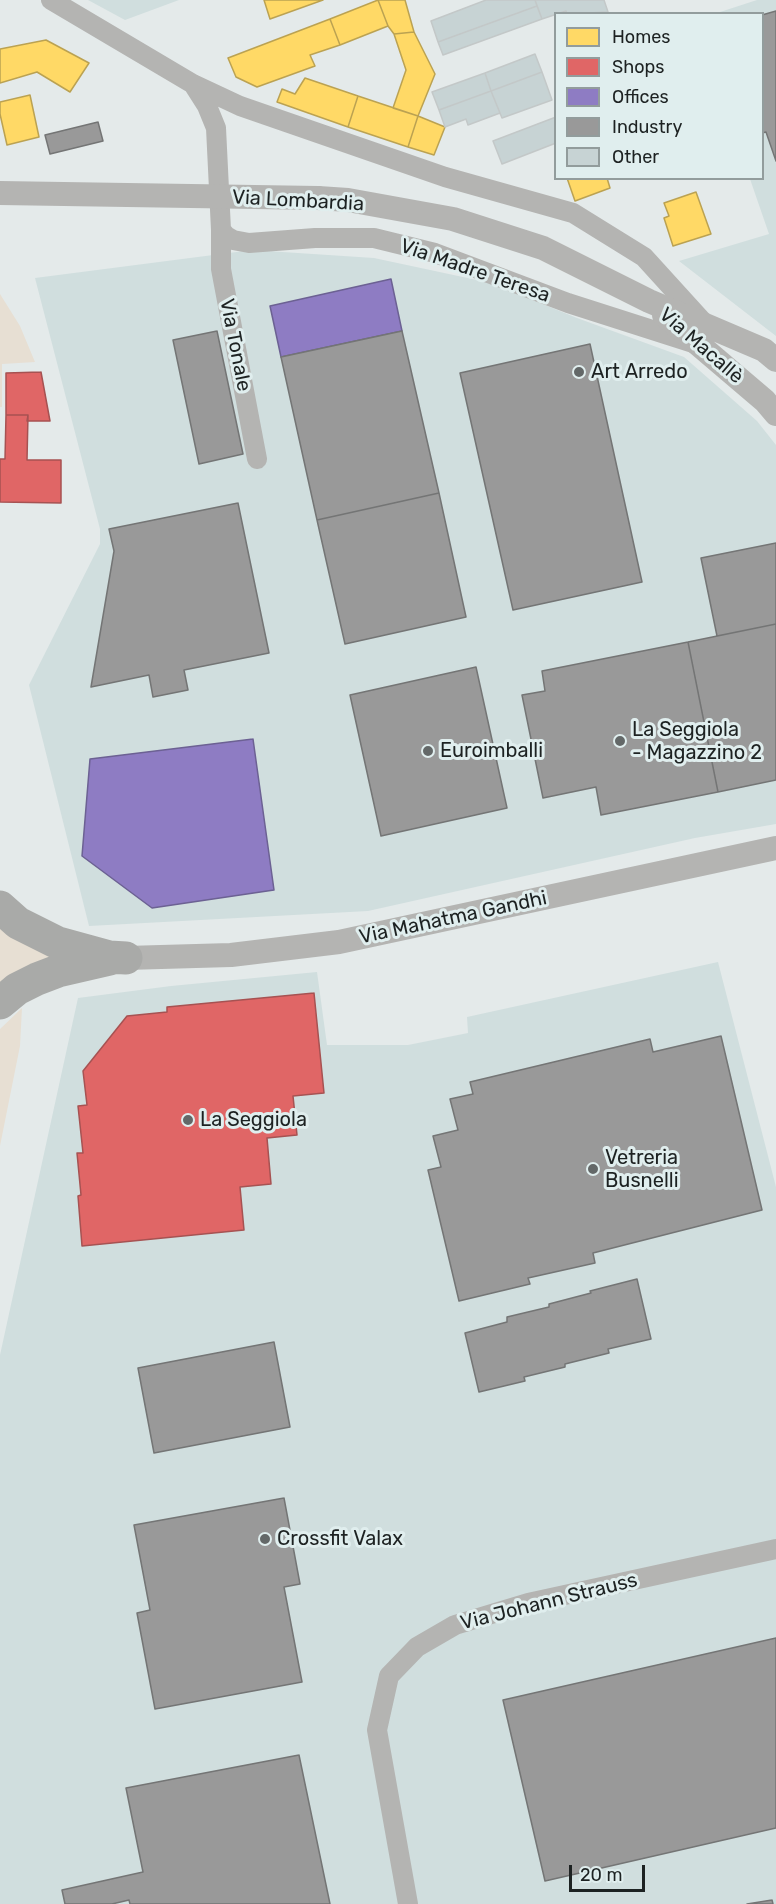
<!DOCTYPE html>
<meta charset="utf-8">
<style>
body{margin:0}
#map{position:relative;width:776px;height:1904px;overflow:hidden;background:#e4eaea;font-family:Rubik,sans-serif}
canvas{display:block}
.legend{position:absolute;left:554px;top:12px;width:210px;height:168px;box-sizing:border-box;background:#e0eeee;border:2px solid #929c9c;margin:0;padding:8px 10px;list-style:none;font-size:18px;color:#1d2222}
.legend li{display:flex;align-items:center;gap:12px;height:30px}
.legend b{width:30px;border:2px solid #929c9c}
.scale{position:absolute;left:569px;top:1865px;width:76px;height:27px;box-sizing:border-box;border:3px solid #1d2222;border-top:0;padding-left:8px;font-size:18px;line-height:21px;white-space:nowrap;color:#1d2222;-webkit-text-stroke:4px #e0eeee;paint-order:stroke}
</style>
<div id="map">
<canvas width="776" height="1904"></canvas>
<ul class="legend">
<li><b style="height:16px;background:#ffd966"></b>Homes</li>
<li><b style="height:16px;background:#e06666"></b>Shops</li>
<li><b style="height:16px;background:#8e7cc3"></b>Offices</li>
<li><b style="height:16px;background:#999"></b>Industry</li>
<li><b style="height:16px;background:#c7d3d4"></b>Other</li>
</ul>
<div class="scale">20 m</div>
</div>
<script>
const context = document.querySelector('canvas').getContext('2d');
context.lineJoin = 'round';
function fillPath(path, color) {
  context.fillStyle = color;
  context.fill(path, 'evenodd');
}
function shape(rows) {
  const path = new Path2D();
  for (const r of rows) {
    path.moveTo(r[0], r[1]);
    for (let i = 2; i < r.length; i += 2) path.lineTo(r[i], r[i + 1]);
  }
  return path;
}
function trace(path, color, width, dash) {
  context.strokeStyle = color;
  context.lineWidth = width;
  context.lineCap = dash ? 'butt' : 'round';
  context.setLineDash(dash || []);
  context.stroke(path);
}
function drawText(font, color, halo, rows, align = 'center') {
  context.font = font + ' Rubik,sans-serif';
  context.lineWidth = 6;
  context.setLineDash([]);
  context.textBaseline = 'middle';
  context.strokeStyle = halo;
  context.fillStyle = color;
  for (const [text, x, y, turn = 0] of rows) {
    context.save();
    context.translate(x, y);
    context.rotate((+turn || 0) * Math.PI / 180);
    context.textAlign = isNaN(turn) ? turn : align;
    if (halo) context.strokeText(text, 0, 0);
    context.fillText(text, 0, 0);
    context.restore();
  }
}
fillPath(shape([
 [88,0,179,0,125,20],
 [757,0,776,0,776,336,679,261,769,234,750,179,762,178,762,14,717,13],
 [252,250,374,258,491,283,577,318,684,357,757,421,776,445,776,824,695,838,368,911,89,926,29,685,100,544,100,529,35,278],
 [718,962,776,1187,776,1904,0,1904,0,1355,78,998,171,986,317,972,327,1045,408,1045,468,1033,467,1017]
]), '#d0dede');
fillPath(shape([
 [0,294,20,326,35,362,2,364,2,407,0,407],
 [0,922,54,955,0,987],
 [22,1008,20,1046,0,1146,0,1029]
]), '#e7dfd3');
const homes = shape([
 [264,0,323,0,270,19,264,0],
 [378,0,388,26,340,45,330,19,378,0],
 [378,0,405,0,414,32,394,34,388,26,378,0],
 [330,19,340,45,310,55,315,66,257,87,236,77,228,58,330,19],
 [414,32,435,74,418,116,393,108,406,70,394,34,414,32],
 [46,40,89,63,70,92,37,72,0,83,0,49,46,40],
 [305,78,358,96,348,127,277,102,282,89,295,94,305,78],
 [30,95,39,137,7,145,0,114,0,102,30,95],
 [358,96,418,116,408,147,348,127,358,96],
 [418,116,445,127,434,155,408,147,418,116],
 [567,178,607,178,610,188,575,201,567,178],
 [696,192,711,234,673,246,664,218,669,216,664,203,696,192]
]);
fillPath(homes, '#ffd966');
trace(homes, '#bba252', 1.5);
const shops = shape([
 [41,372,50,421,27,421,28,415,6,415,6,373,41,372],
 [6,415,28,415,27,460,61,460,61,503,0,502,0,459,5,459,6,415],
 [314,993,324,1093,293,1096,297,1135,267,1138,271,1184,240,1187,244,1230,82,1246,78,1196,81,1195,77,1153,83,1153,78,1106,87,1105,83,1071,127,1016,167,1012,167,1007,314,993]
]);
fillPath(shops, '#e06666');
trace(shops, '#a65252', 1.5);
const offices = shape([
 [391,279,402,331,281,357,270,306,391,279],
 [253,739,274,890,152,908,82,856,90,759,253,739]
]);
fillPath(offices, '#8e7cc3');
trace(offices, '#6c6193', 1.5);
const industry = shape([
 [776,11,776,161,766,132,762,133,762,15,776,11],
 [98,122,103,141,50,154,45,135,98,122],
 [217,331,243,454,199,464,173,340,217,331],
 [402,331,439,493,317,520,281,357,402,331],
 [590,344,642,582,513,610,460,373,590,344],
 [439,493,466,617,345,644,317,520,439,493],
 [238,503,269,653,184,670,188,690,153,697,149,675,91,687,114,551,109,529,238,503],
 [776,543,776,624,717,636,701,558,776,543],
 [776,624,776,780,718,792,688,642,776,624],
 [688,642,718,792,601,815,596,787,543,798,522,695,545,691,542,671,688,642],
 [476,667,507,808,381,836,350,695,476,667],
 [721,1036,762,1210,593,1253,595,1263,528,1278,530,1284,459,1301,428,1170,441,1167,433,1136,458,1130,450,1099,473,1094,470,1082,650,1039,653,1052,721,1036],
 [637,1279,651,1339,608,1349,609,1353,565,1364,565,1367,524,1377,525,1381,479,1392,465,1333,507,1322,507,1317,549,1307,549,1304,591,1293,590,1291,637,1279],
 [274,1342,290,1427,154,1453,138,1368,274,1342],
 [284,1498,300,1584,284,1587,302,1682,155,1709,137,1613,150,1610,134,1525,284,1498],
 [776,1638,776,1828,545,1881,503,1700,776,1638],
 [299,1755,330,1904,130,1904,129,1900,112,1904,65,1904,62,1890,143,1872,126,1788,299,1755],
 [772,1900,773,1904,747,1904,772,1900]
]);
fillPath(industry, '#999');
trace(industry, '#747575', 1.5);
const building = shape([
 [486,0,535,0,537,6,438,42,431,21,486,0],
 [535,0,604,0,608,12,567,14,566,11,542,19,535,0],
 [537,6,542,19,443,55,438,42,537,6],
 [535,54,542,72,491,91,485,73,535,54],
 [542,72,552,100,502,118,491,91,542,72],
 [485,73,491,91,439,110,432,92,485,73],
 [491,91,500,113,468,125,466,119,445,127,439,110,491,91],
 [556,117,556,143,502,164,493,141,556,117]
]);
fillPath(building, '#c7d3d4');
trace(building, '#c3c8c8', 1.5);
trace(shape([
 [51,0,193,84,240,106,445,177,573,213,644,257,704,323],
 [193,84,207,106,216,128,221,230,226,236,233,240,249,243,315,238,374,238,435,253,568,303,693,343],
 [221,230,221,269,257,459],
 [408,1904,377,1730,389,1676,417,1647,455,1625,528,1603,776,1549]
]), '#b4b4b2', 20);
trace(shape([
 [318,198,348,200,453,219,543,248,649,301,764,350,776,360],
 [664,315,765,401,776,414],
 [126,958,231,955,339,942,776,848]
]), '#b4b4b2', 24);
trace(shape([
 [0,907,18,923,58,943,109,957,126,958],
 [0,1003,17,989,37,979,58,971,110,959]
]), '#a9aaa8', 33);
trace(shape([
 [0,193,318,198]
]), '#b4b4b2', 24);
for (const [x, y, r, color] of [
 [579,372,6,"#636868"],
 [620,741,6,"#636868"],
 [428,751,6,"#636868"],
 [188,1120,6,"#636868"],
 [593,1169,6,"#636868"],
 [265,1539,6,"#636868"]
]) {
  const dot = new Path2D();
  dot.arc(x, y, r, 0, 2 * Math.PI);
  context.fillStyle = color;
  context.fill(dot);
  trace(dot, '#e0eeee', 2);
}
drawText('20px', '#1d2222', '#e0eeee', [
 ["Via Lombardia",298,201,3],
 ["Via Madre Teresa",475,271,19],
 ["Via Tonale",235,345,79],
 ["Via Macallè",701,346,41],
 ["Via Mahatma Gandhi",453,918,-12],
 ["Via Johann Strauss",549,1602,-14]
]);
drawText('20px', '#1d2222', '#e0eeee', [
 ["Art Arredo",591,372],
 ["La Seggiola",632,730],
 ["- Magazzino 2",632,753],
 ["Euroimballi",440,751],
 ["La Seggiola",200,1120],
 ["Vetreria",605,1158],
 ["Busnelli",605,1181],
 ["Crossfit Valax",277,1539]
], 'left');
</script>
